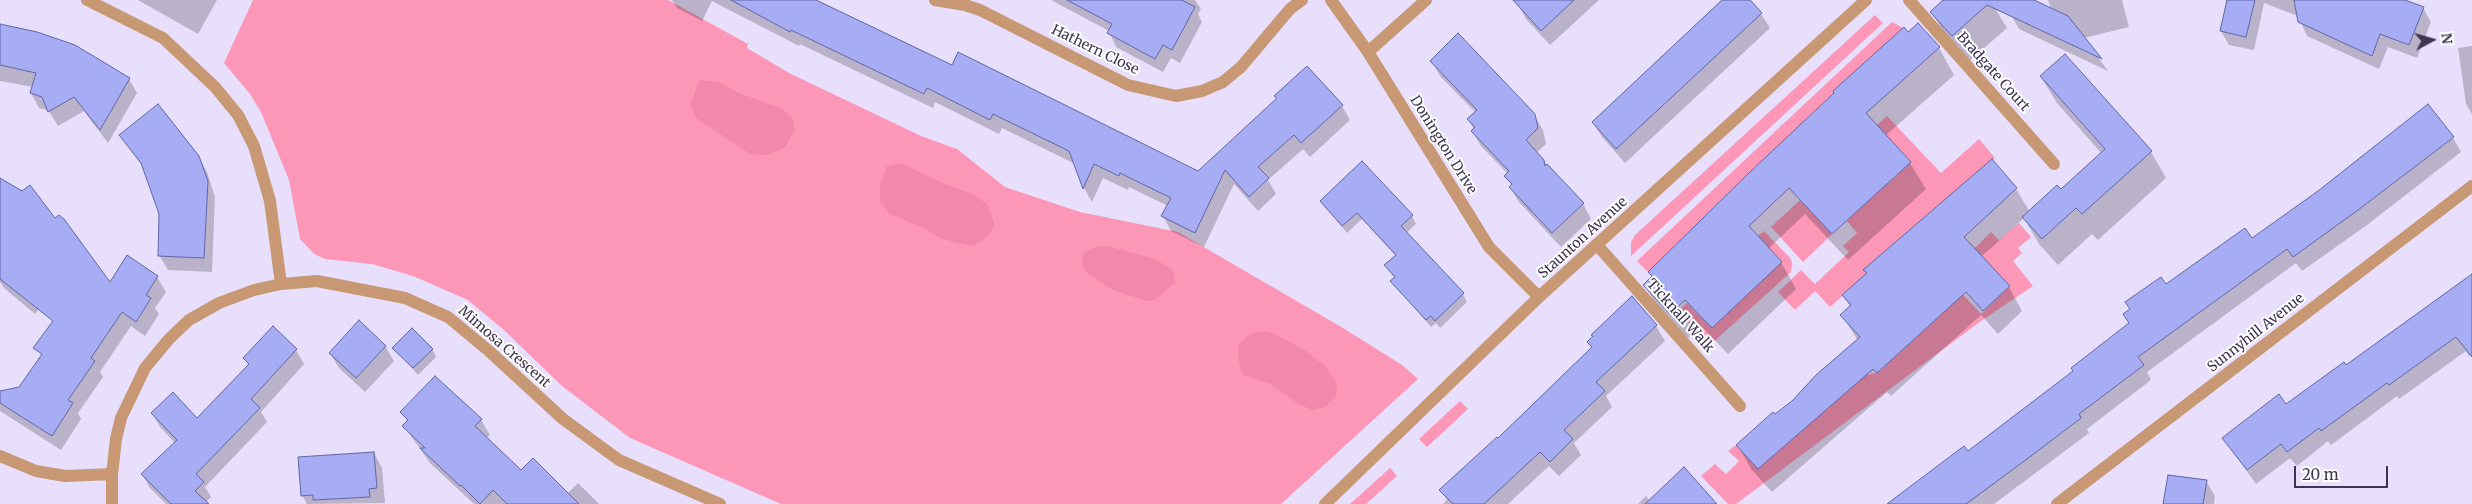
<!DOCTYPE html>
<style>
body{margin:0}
#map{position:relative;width:2472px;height:504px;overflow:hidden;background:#e8dffc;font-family:Merriweather,serif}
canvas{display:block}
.north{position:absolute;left:2407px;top:15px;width:50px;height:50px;-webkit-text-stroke:4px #fff;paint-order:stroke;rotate:84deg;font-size:14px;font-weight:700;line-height:20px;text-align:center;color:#3e3551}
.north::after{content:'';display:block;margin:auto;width:18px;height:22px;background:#3e3551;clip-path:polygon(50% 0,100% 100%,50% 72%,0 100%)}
.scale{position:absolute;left:2294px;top:466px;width:94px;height:22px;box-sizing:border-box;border:2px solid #3e3551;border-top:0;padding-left:6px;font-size:15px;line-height:18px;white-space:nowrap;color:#3e3551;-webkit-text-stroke:4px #fff;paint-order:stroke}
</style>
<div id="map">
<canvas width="2472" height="504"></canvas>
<div class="north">N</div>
<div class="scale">20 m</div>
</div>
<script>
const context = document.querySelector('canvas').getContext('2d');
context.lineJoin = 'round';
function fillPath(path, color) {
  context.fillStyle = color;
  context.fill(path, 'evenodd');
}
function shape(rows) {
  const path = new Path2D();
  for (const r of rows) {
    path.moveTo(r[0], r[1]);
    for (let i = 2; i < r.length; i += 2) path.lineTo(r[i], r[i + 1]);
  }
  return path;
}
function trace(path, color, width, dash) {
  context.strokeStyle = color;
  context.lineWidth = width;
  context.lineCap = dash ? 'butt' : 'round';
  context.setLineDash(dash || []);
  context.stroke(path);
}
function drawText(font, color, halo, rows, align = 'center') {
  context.font = font + ' Merriweather,serif';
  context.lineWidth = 4;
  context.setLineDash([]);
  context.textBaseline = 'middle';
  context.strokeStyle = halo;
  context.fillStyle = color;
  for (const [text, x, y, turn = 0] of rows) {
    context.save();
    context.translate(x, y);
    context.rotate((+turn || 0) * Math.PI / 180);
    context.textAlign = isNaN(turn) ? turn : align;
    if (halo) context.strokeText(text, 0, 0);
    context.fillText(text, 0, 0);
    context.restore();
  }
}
fillPath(shape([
 [253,0,668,0,748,44,747,48,789,73,921,136,957,149,1005,187,1080,212,1178,232,1343,328,1402,365,1418,379,1281,504,781,504,630,438,562,386,505,331,468,300,413,276,372,264,325,259,314,254,300,239,289,180,261,112,250,94,224,63],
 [1875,15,1883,23,1631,256,1631,242,1635,235],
 [1892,22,1903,28,1833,91,1834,93,1750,172,1648,272,1637,261],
 [1887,116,1941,173,1979,139,1995,158,1884,252,1904,275,1871,270,1830,307,1815,291,1795,310,1778,292,1801,270,1815,284,1849,252,1843,246,1857,233,1847,221,1855,213,1842,199,1874,168,1889,183,1911,162,1877,125],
 [1800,200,1832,234,1803,262,1771,227],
 [2019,223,2031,237,2018,248,2022,253,2013,261,2033,286,1981,321,1736,504,1728,504,1701,476,1715,464,1726,474,1739,461,1728,451,1736,445,1758,469,1865,375,1877,373,1950,307,1928,282,1941,271,1981,314,2010,286,1974,249,1991,232,1999,240],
 [1764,231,1790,258,1792,262,1791,272,1709,346,1678,311,1687,303,1712,328,1781,262,1758,236],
 [1460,401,1468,409,1427,447,1419,439],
 [1390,468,1397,476,1366,504,1350,504]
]), '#fc97b8');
fillPath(shape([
 [700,80,719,82,739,93,781,108,794,120,794,132,785,147,768,155,750,154,696,118,690,104],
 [901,163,945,184,973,194,987,204,995,225,988,236,973,246,953,242,938,237,922,227,890,214,880,201,880,184,887,166],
 [1107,246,1152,258,1169,267,1174,273,1175,283,1155,300,1146,301,1113,290,1087,273,1082,265,1082,258,1085,252,1095,247],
 [1268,331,1303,349,1325,366,1337,383,1336,396,1325,407,1313,410,1300,405,1270,384,1243,375,1239,363,1238,344,1252,333]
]), '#f388ad');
fillPath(shape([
 [138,0,217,0,198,34],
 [672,0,812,0,953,67,1199,172,1278,99,1276,96,1342,106,1350,120,1310,157,1303,149,1268,180,1276,194,1258,211,1234,184,1204,247,1171,231,1163,216,1168,206,1129,187,1128,190,1103,178,1092,202,1084,188,1075,164,1002,128,999,134,935,102,933,108,800,44,799,46,712,1,702,21,677,8],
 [1051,0,1195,0,1201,9,1198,14,1202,22,1180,63,1171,58,1163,72,1116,47,1109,31],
 [1522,0,1599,0,1550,45,1526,19,1518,4],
 [1723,0,1749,0,1761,14,1770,28,1625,163,1602,137,1593,123],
 [1945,0,1990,0,2007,28,1968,62,1947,39,1932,12],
 [2017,0,2031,0,2051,9,2048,0,2122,0,2129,27,2084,38,2108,71,2019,29,2011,15],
 [2229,0,2402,0,2423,8,2431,22,2417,58,2388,47,2379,69,2307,36,2298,16,2264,3,2254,50,2229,45,2221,31],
 [0,25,129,79,137,93,108,143,84,111,58,126,49,111,39,108,31,93,33,87,0,81],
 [1908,33,1939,48,1954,75,1885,136,1910,163,1926,189,1848,260,1805,214,1768,249,1781,262,1796,289,1728,354,1701,326,1686,340,1660,312,1645,285,1652,277,1649,273],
 [2472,46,2472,114,2466,104,2458,48],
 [1432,61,1534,115,1543,130,1546,144,1536,153,1583,204,1591,219,1561,247,1519,202,1510,187,1512,186,1506,176,1508,174,1481,146,1472,131,1474,129,1468,120,1476,113,1440,76],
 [2041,77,2151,152,2166,178,2098,240,2092,234,2058,265,2039,244,2024,218,1981,257,2009,287,2022,311,1998,334,1981,315,1891,396,1887,392,1772,492,1751,469,1738,446,1793,402,1858,341,1842,315,1850,307,1844,296,1867,274,1865,270,1992,160,2016,189,2030,212,2061,190,2102,154,2057,103],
 [121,136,198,156,207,172,215,197,212,272,168,270,159,255,161,214,145,170],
 [2453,138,2461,152,2367,225,2302,271,2296,263,2147,372,2151,380,2087,429,2089,433,1994,504,1891,504,1968,453,2074,371,2130,324,2166,286,2251,239],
 [0,180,55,220,84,252,35,314,4,288,0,282],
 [1321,201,1412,216,1416,224,1406,233,1463,294,1467,302,1440,328,1436,323,1431,327,1392,282,1395,278,1386,266,1396,256,1362,219,1347,233],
 [128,257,157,277,166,292,155,308,159,314,145,336,131,326,100,372,103,377,78,413,81,419,61,450,0,411,0,392,20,388,110,284],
 [2472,275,2472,354,2469,356,2466,351,2399,399,2397,396,2331,445,2328,441,2297,466,2290,458,2256,484,2224,439,2286,406,2346,367],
 [1631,298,1656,326,1665,341,1606,396,1612,407,1574,443,1581,455,1559,476,1549,466,1508,504,1443,504,1447,500,1441,490,1498,440,1592,349,1589,342],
 [273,328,296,350,304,364,261,412,267,422,205,487,211,497,206,502,209,504,166,504,150,488,142,474,175,443,160,427,152,413,197,420,249,366,244,358],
 [385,346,394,361,365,392,339,368,330,353],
 [394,348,432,349,436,357,418,375],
 [435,378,481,420,490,435,486,438,521,472,567,494,578,483,599,504,474,504,430,463,404,426,408,422,402,412],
 [374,453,382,468,385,503,307,504,302,495],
 [2206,481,2215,496,2214,504,2165,504],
 [1646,496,1650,501,1716,504,1638,504]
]), '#0003');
const building = shape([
 [731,0,816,0,952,65,958,52,1198,171,1277,98,1274,96,1307,66,1343,105,1301,143,1294,135,1258,167,1269,178,1249,197,1225,170,1195,233,1161,216,1171,198,1120,173,1119,176,1094,164,1083,189,1069,151,993,114,990,120,927,88,924,94,791,30,790,32,731,0],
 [1067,0,1182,0,1195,7,1172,50,1163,45,1155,59,1107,33,1112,24,1067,0],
 [1513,0,1574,0,1541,31,1513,0],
 [1722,0,1750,0,1762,13,1616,149,1592,122,1722,0],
 [1943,0,2034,0,2068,16,2102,59,1987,5,1952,36,1930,12,1943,0],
 [2227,0,2255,0,2246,37,2220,31,2227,0],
 [2294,0,2405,0,2424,7,2409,45,2380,34,2372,56,2298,22,2294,0],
 [1918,23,1940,47,1866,113,1911,162,1832,234,1789,188,1749,226,1782,262,1712,328,1685,300,1670,314,1643,285,1652,276,1648,272,1750,172,1834,93,1833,91,1904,27,1908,32,1918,23],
 [0,24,37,32,75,45,130,78,100,130,74,97,48,112,42,97,30,93,36,73,0,65,0,24],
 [1458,33,1535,114,1538,128,1526,140,1544,160,1545,166,1547,164,1584,203,1552,233,1509,187,1512,184,1504,176,1509,171,1471,131,1475,127,1467,119,1477,110,1430,61,1458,33],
 [2065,54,2152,151,2082,214,2076,208,2042,239,2022,217,2057,185,2061,189,2105,149,2040,76,2065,54],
 [158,104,199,156,208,181,204,258,158,256,159,214,141,163,119,135,158,104],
 [2428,104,2454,137,2358,210,2293,257,2287,249,2138,357,2144,365,2079,414,2081,418,2027,459,1966,504,1887,504,1964,446,1968,451,2073,371,2071,368,2129,323,2123,314,2130,309,2125,302,2161,277,2166,284,2245,228,2252,238,2318,191,2428,104],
 [1992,159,2017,188,1964,237,2010,286,1983,311,1966,292,1877,373,1873,369,1758,469,1736,445,1773,412,1775,414,1792,401,1816,375,1860,337,1840,315,1851,305,1842,295,1867,273,1863,270,1992,159],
 [1362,161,1413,215,1401,226,1464,293,1435,321,1431,316,1426,320,1390,281,1395,277,1384,265,1396,255,1357,213,1342,226,1320,201,1362,161],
 [0,178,22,191,30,185,55,218,59,215,64,219,110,282,127,255,158,276,146,295,151,298,136,322,122,312,91,358,95,361,68,400,73,403,52,436,0,403,0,391,19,387,42,354,33,348,53,321,0,279,0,178],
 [2472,274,2472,357,2456,337,2389,385,2387,383,2321,431,2319,428,2287,452,2281,444,2247,470,2222,438,2279,394,2286,404,2344,362,2346,365,2472,274],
 [1632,296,1657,325,1596,382,1605,391,1564,430,1573,439,1550,462,1540,452,1484,504,1453,504,1439,490,1497,437,1498,438,1592,347,1587,342,1593,336,1591,335,1632,296],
 [359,320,386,346,356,378,329,353,359,320],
 [273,326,297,349,251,399,260,408,196,474,204,482,195,491,209,504,171,504,141,474,177,440,151,413,173,392,197,418,249,364,243,358,273,326],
 [412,328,433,349,413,368,392,348,412,328],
 [435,376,482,419,475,426,521,470,533,458,579,504,507,504,493,490,480,504,461,485,460,486,420,448,425,448,402,426,408,420,400,412,435,376],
 [374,452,377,488,369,489,370,497,313,500,313,495,301,496,298,457,374,452],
 [1684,467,1717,504,1645,504,1684,467],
 [2168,475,2207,480,2203,504,2163,504,2168,475]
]);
fillPath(building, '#a6adf4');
trace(building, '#6065a4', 1);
trace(shape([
 [87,0,163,38,215,87,238,115,254,146,270,201,281,284],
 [935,0,965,5,980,10,1128,85,1176,96,1202,91,1223,82,1241,67,1290,9,1302,0],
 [1331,0,1368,52,1489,247,1539,297],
 [1909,0,2054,164],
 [1368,52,1426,0],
 [1598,246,1740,406],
 [0,456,36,471,65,476,112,474],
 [112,504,112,474,116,439,121,418,145,368,169,339,189,320,219,303,254,290,281,284,317,281,405,298,448,317,489,351,563,419,619,460,720,504],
 [1325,504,1539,297,1866,0]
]), '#c79873', 12);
trace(shape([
 [2057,504,2472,186]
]), '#c79873', 12);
drawText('14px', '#3e3551', '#fff', [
 ["Hathern Close",1095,50,26],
 ["Bradgate Court",1993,72,48],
 ["Donington Drive",1443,145,58],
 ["Staunton Avenue",1583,238,-42],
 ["Ticknall Walk",1680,316,48],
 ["Sunnyhill Avenue",2256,333,-38],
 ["Mimosa Crescent",504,347,41]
]);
</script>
